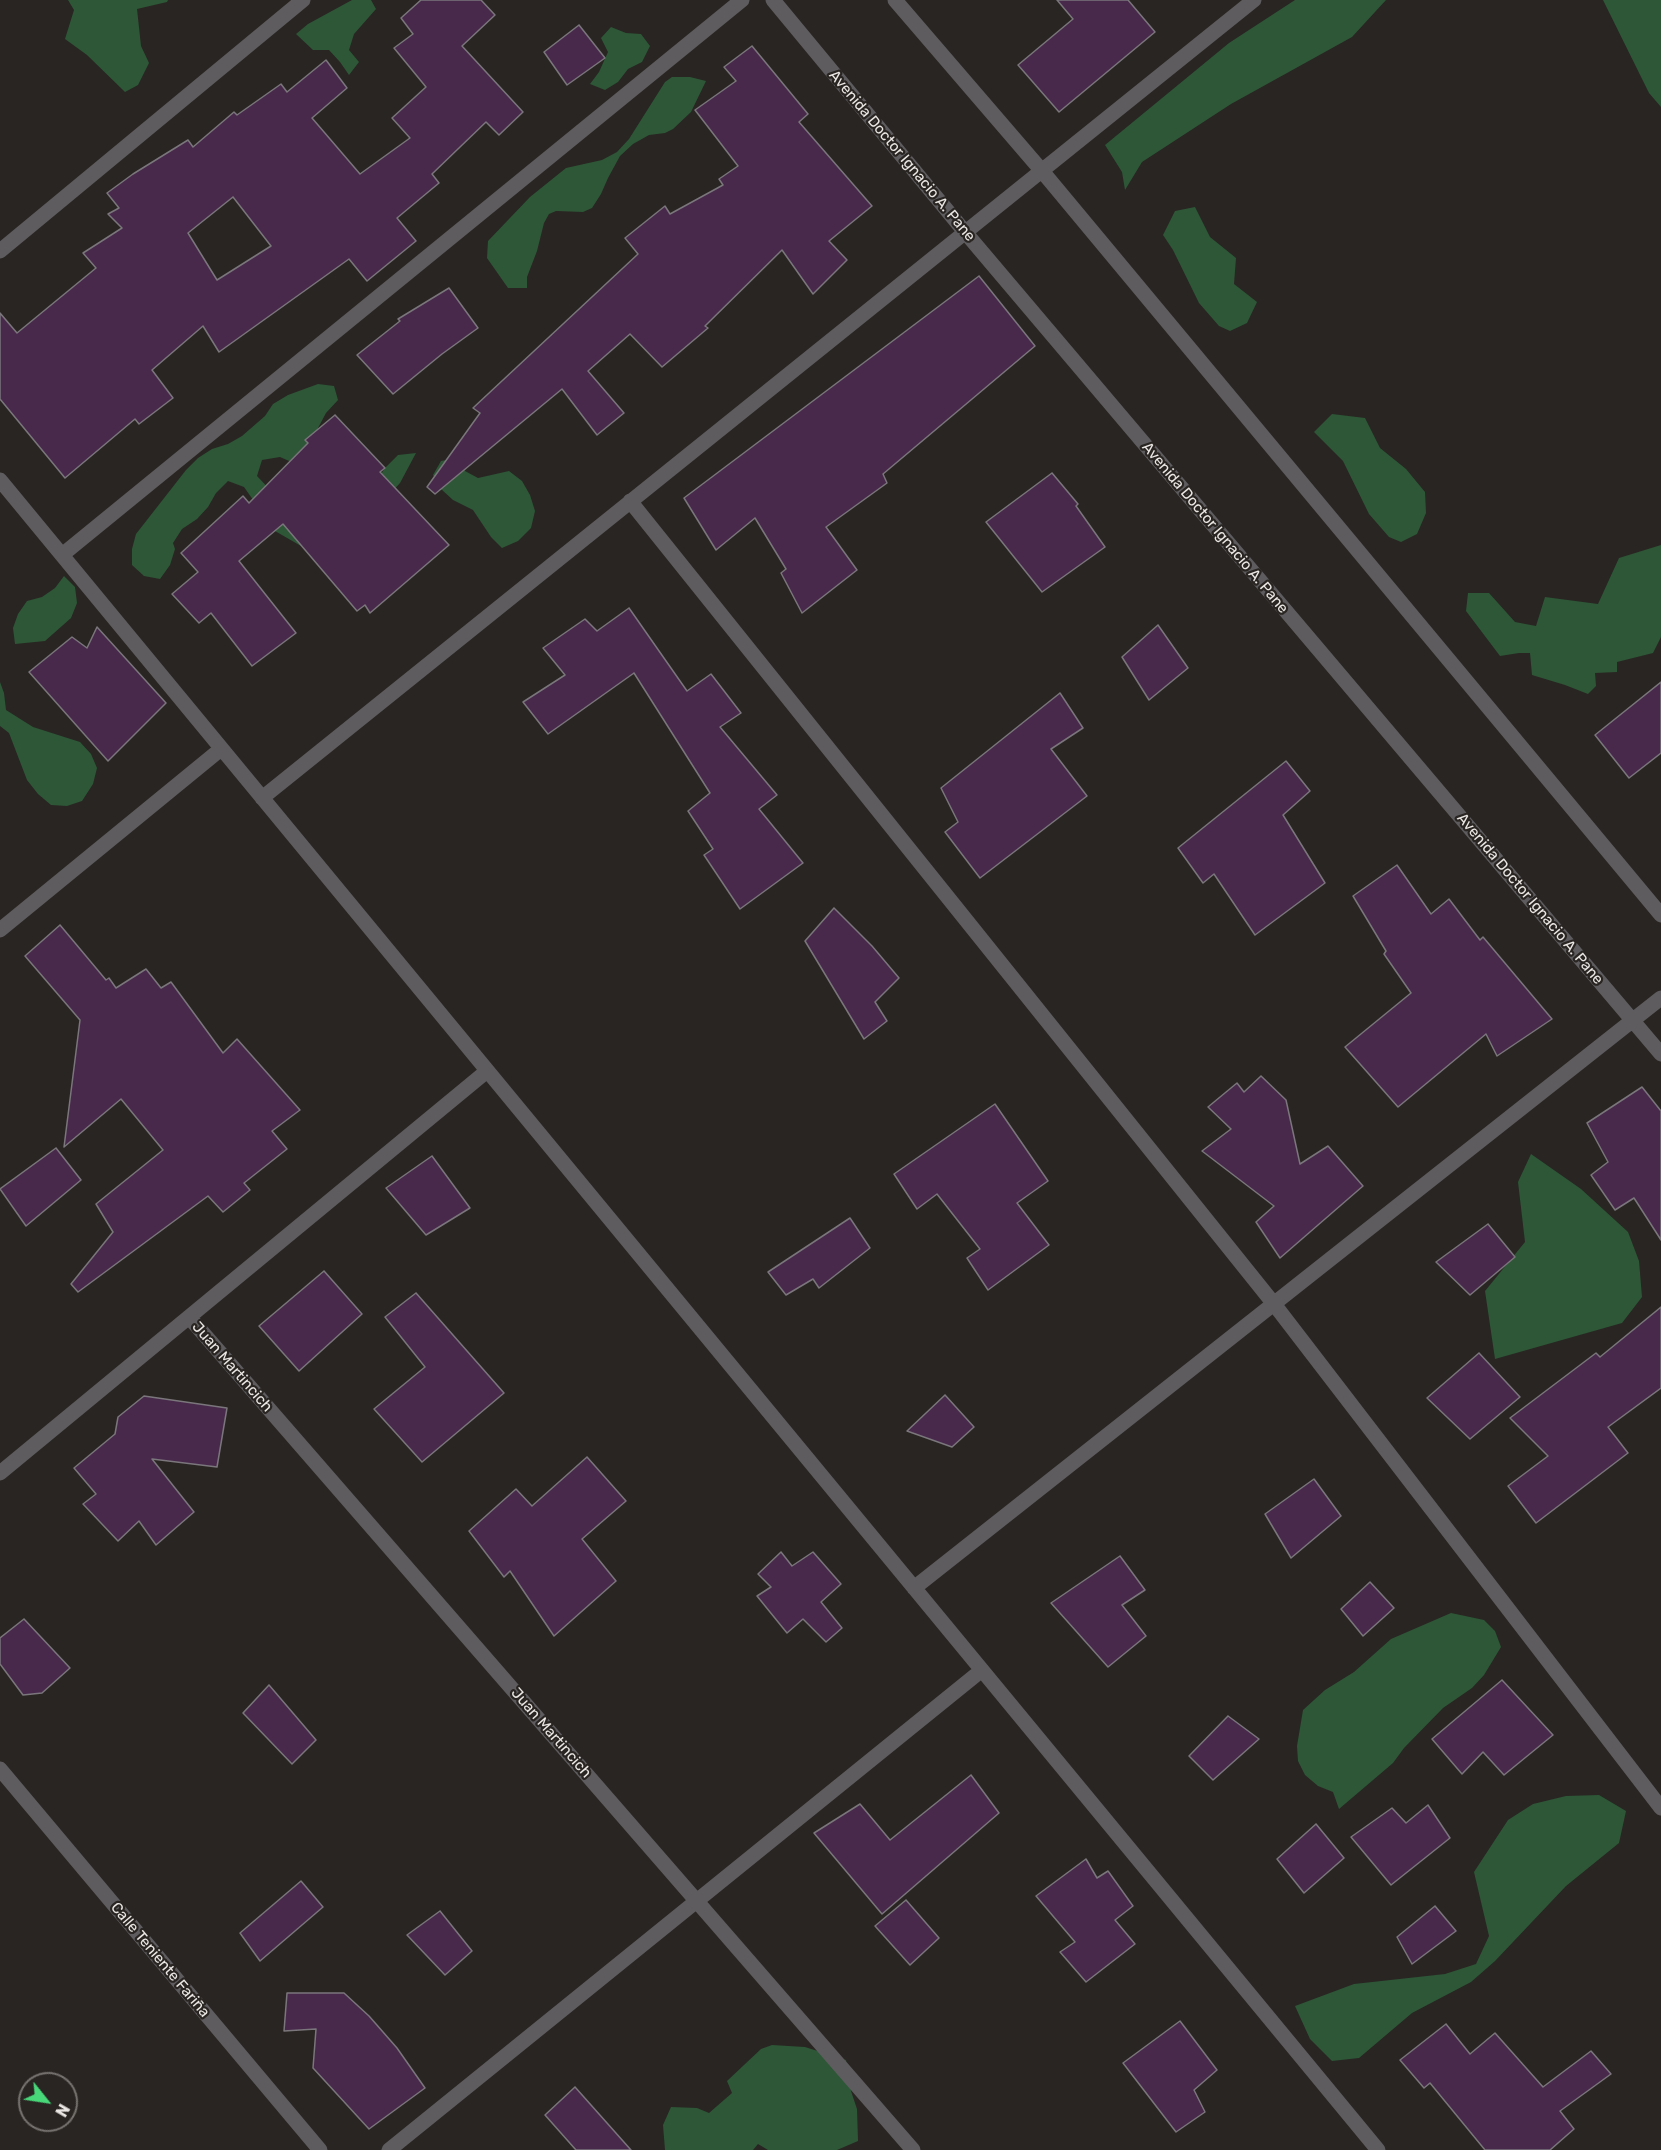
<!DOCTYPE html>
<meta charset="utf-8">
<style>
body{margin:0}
#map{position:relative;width:1661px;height:2150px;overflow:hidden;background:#292522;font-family:Rubik,sans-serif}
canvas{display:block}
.north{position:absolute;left:18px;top:2072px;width:60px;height:60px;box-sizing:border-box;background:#292522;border:2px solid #767370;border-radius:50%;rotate:120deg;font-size:16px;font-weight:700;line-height:24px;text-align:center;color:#eae7e4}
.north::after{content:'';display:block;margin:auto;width:21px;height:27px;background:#48d779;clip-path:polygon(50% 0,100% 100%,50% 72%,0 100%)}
</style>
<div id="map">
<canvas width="1661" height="2150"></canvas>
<div class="north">N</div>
</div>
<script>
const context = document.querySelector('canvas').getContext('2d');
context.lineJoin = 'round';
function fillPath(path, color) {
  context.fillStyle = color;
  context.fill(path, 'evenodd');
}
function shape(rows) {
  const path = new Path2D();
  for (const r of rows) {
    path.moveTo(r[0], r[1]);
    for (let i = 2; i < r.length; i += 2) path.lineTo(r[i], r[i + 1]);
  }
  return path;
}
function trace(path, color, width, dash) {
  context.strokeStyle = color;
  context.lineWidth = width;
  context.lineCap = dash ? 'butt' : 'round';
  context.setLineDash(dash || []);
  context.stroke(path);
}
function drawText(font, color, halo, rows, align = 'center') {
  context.font = font + ' Rubik,sans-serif';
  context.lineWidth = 4.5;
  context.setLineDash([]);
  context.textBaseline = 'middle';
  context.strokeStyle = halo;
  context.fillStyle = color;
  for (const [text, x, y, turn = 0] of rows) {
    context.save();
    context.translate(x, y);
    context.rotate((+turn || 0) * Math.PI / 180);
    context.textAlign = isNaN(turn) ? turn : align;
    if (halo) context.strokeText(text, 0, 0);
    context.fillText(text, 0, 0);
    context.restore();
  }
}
fillPath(shape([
 [68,0,168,0,167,2,137,9,141,46,149,63,138,85,125,92,87,55,65,39,74,10],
 [352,0,371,0,376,9,354,34,349,50,359,62,349,75,340,62,329,50,313,50,296,34,308,24],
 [1295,0,1386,0,1352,37,1231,104,1142,162,1125,190,1122,172,1105,145,1229,43],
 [1603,0,1661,0,1661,107,1649,93],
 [611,27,626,33,641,34,650,46,642,62,628,69,618,82,605,90,590,84,599,72,608,52,601,38],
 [672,77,690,77,706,81,691,112,673,129,665,133,649,135,633,144,620,156,608,178,601,194,592,208,583,212,556,211,549,214,544,223,537,251,527,277,527,288,508,288,487,258,488,241,530,197,566,168,602,160,617,152,629,139,665,82],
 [1195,207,1210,237,1236,258,1234,284,1257,302,1247,323,1230,331,1219,326,1199,303,1173,250,1163,235,1175,211],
 [318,384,334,386,338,400,326,413,318,428,315,445,376,482,385,468,398,455,416,453,400,483,389,495,296,464,280,457,262,460,257,476,311,533,301,546,275,531,244,487,228,481,216,493,208,507,197,519,182,529,173,543,175,549,170,565,160,579,144,576,132,565,132,549,136,534,186,470,198,458,212,449,228,444,242,436,265,416,273,404,288,395],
 [1332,414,1365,418,1380,448,1406,469,1425,492,1426,513,1417,534,1401,542,1389,537,1369,514,1343,461,1314,432],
 [456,458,465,471,478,478,509,471,522,481,530,495,535,511,531,528,518,541,502,548,491,537,473,510,453,500,441,489,433,475,441,461],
 [1661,545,1661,637,1653,653,1617,662,1617,672,1595,673,1596,686,1588,694,1565,685,1532,675,1530,653,1519,653,1500,656,1466,611,1468,593,1489,593,1515,622,1536,626,1545,597,1598,604,1619,558],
 [64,576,75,587,77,603,71,618,45,641,15,644,13,628,18,614,27,601,42,597,55,588],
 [0,682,4,693,6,710,33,727,80,742,91,754,97,768,93,784,82,801,67,806,51,805,38,794,27,780,9,733,0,726],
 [1531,1154,1581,1189,1628,1232,1639,1261,1642,1297,1622,1323,1495,1359,1485,1291,1525,1242,1518,1182],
 [1451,1613,1484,1620,1495,1631,1501,1647,1484,1675,1472,1688,1443,1708,1404,1748,1393,1763,1339,1809,1333,1792,1318,1786,1305,1775,1298,1761,1297,1746,1303,1710,1325,1690,1354,1672,1391,1639],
 [1599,1795,1626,1811,1619,1843,1566,1886,1495,1961,1471,1982,1412,2013,1359,2058,1332,2061,1310,2039,1295,2006,1354,1984,1445,1974,1476,1964,1489,1936,1474,1872,1508,1820,1533,1804,1566,1796],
 [772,2045,805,2047,846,2060,851,2091,857,2109,858,2141,837,2150,768,2150,758,2144,753,2150,665,2150,663,2125,671,2107,697,2108,709,2113,732,2093,727,2081,761,2049]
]), '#2d5737');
const building = shape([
 [421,0,481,0,495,15,462,46,523,112,499,135,486,122,432,174,439,183,397,218,416,241,367,281,349,259,219,352,203,326,152,370,173,398,139,424,135,419,65,478,0,399,0,313,17,333,96,268,83,253,122,228,108,214,119,208,107,193,133,174,188,140,193,147,234,112,237,115,281,84,287,92,326,60,347,88,312,118,360,174,410,138,392,118,426,87,394,48,413,34,401,18,421,0],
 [233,197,271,246,217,280,188,233,233,197],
 [1057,0,1128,0,1155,32,1059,112,1018,65,1073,19,1057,0],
 [579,25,605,58,567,85,544,52,579,25],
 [752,46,808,114,799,122,872,206,829,241,847,260,813,294,782,250,705,326,708,328,662,367,630,334,588,371,624,413,597,435,562,389,435,494,427,487,480,413,473,408,638,254,625,238,665,206,670,214,723,185,719,179,738,166,695,110,736,81,724,67,752,46],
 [979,276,1035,346,883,474,887,483,826,527,857,570,802,613,781,573,786,569,755,518,716,550,684,498,979,276],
 [449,288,478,328,442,354,393,394,357,355,400,321,398,319,449,288],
 [335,415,385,468,380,472,449,545,370,613,365,605,357,611,283,524,239,561,296,633,252,666,211,613,199,623,172,594,198,572,181,553,243,496,249,503,308,443,305,440,335,415],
 [1052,473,1078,504,1076,506,1105,547,1042,592,986,522,1052,473],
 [629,608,687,691,711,674,741,713,720,727,777,795,759,809,803,863,740,909,704,855,713,849,688,811,710,793,634,673,548,734,523,702,565,675,543,648,585,619,597,631,629,608],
 [1158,625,1188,668,1149,700,1122,657,1158,625],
 [97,627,166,703,108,761,29,672,72,637,87,648,97,627],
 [1661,682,1661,753,1629,778,1595,735,1661,682],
 [1060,693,1083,728,1051,749,1087,796,980,878,945,832,958,822,941,788,1060,693],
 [1286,761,1310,791,1283,815,1325,883,1255,935,1214,874,1203,883,1178,848,1286,761],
 [1397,865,1431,914,1449,899,1480,940,1483,937,1552,1019,1497,1056,1486,1034,1398,1107,1345,1047,1411,993,1384,954,1386,951,1353,896,1397,865],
 [834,908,872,946,899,978,875,1002,887,1021,864,1039,805,941,834,908],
 [60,925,106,980,109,978,116,988,146,969,161,988,171,982,223,1053,237,1039,300,1110,272,1131,287,1149,244,1183,250,1190,223,1212,208,1196,78,1292,71,1284,113,1232,96,1204,163,1150,121,1099,64,1147,80,1020,25,956,60,925],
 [1261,1076,1286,1100,1300,1164,1328,1146,1363,1186,1280,1258,1256,1222,1274,1206,1202,1151,1231,1129,1208,1107,1237,1083,1244,1092,1261,1076],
 [1642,1087,1661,1111,1661,1240,1634,1198,1615,1210,1591,1175,1608,1162,1587,1123,1642,1087],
 [995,1104,1048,1181,1017,1203,1049,1245,988,1290,967,1258,980,1249,937,1194,917,1209,894,1174,995,1104],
 [56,1148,81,1180,26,1226,0,1189,56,1148],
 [432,1156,470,1208,426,1235,386,1188,432,1156],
 [850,1218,870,1248,819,1288,813,1279,786,1295,768,1272,850,1218],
 [1488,1224,1515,1257,1470,1295,1436,1262,1488,1224],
 [324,1271,362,1314,299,1371,259,1326,324,1271],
 [416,1293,504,1393,422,1462,374,1409,425,1367,385,1317,416,1293],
 [1661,1307,1661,1388,1608,1427,1628,1453,1536,1523,1508,1486,1548,1456,1510,1418,1596,1353,1600,1357,1661,1307],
 [1479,1353,1520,1397,1470,1439,1427,1398,1479,1353],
 [945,1395,974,1427,952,1447,907,1431,945,1395],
 [144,1396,227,1408,217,1467,152,1459,194,1512,156,1545,139,1521,118,1541,83,1504,96,1494,74,1468,115,1434,118,1417,144,1396],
 [587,1457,626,1501,582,1539,616,1581,554,1636,510,1571,504,1577,469,1531,516,1489,532,1506,587,1457],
 [1314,1479,1341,1516,1291,1558,1265,1514,1314,1479],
 [781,1552,792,1566,813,1552,841,1584,821,1602,842,1628,826,1642,803,1619,787,1633,757,1596,771,1587,758,1574,781,1552],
 [1120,1556,1145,1590,1122,1605,1146,1636,1108,1667,1051,1603,1120,1556],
 [1370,1582,1394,1608,1363,1636,1341,1609,1370,1582],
 [24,1619,70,1668,42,1693,23,1695,0,1664,0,1638,24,1619],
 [1502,1680,1553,1735,1504,1775,1483,1752,1462,1774,1432,1739,1502,1680],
 [269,1685,316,1740,292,1764,243,1713,269,1685],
 [1228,1716,1259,1739,1213,1780,1189,1756,1228,1716],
 [971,1775,999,1813,882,1914,814,1833,860,1804,890,1840,971,1775],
 [1428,1805,1450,1838,1391,1885,1351,1837,1392,1808,1406,1823,1428,1805],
 [1316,1824,1344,1858,1304,1893,1277,1859,1316,1824],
 [1086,1859,1097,1878,1108,1871,1133,1906,1115,1920,1135,1944,1086,1982,1060,1952,1075,1942,1036,1896,1086,1859],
 [301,1881,323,1907,260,1961,240,1933,301,1881],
 [906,1900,939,1938,910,1965,875,1926,906,1900],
 [1435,1906,1456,1931,1412,1964,1397,1937,1435,1906],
 [440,1911,472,1951,445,1975,407,1935,440,1911],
 [287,1993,344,1993,369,2016,397,2048,425,2088,369,2129,313,2068,316,2029,284,2031,287,1993],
 [1180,2021,1217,2070,1194,2090,1205,2112,1176,2132,1123,2063,1180,2021],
 [1446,2024,1470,2054,1495,2033,1543,2087,1591,2051,1611,2074,1560,2111,1574,2129,1550,2150,1485,2150,1430,2083,1424,2088,1400,2060,1446,2024],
 [575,2087,631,2150,576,2150,545,2115,575,2087]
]);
fillPath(building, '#48294c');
trace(building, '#7a767b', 1.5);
trace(shape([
 [773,0,965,232,1661,1054],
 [895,0,1042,171,1661,915],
 [0,251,303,0],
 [0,480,1378,2150],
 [630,501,1274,1304,1661,1808],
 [62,555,742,0],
 [262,798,1254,0],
 [0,930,221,749],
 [189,1317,913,2150],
 [0,1473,487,1071],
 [914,1588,1661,998],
 [0,1769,320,2150],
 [389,2150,982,1670]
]), '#5e5c5e', 15);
drawText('15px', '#eae7e4', '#292522', [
 ["Avenida Doctor Ignacio A. Pane",902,156,50],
 ["Avenida Doctor Ignacio A. Pane",1215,528,50],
 ["Avenida Doctor Ignacio A. Pane",1530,899,50],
 ["Juan Martincich",232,1367,49],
 ["Juan Martincich",551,1733,49],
 ["Calle Teniente Fariña",160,1960,50]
]);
</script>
